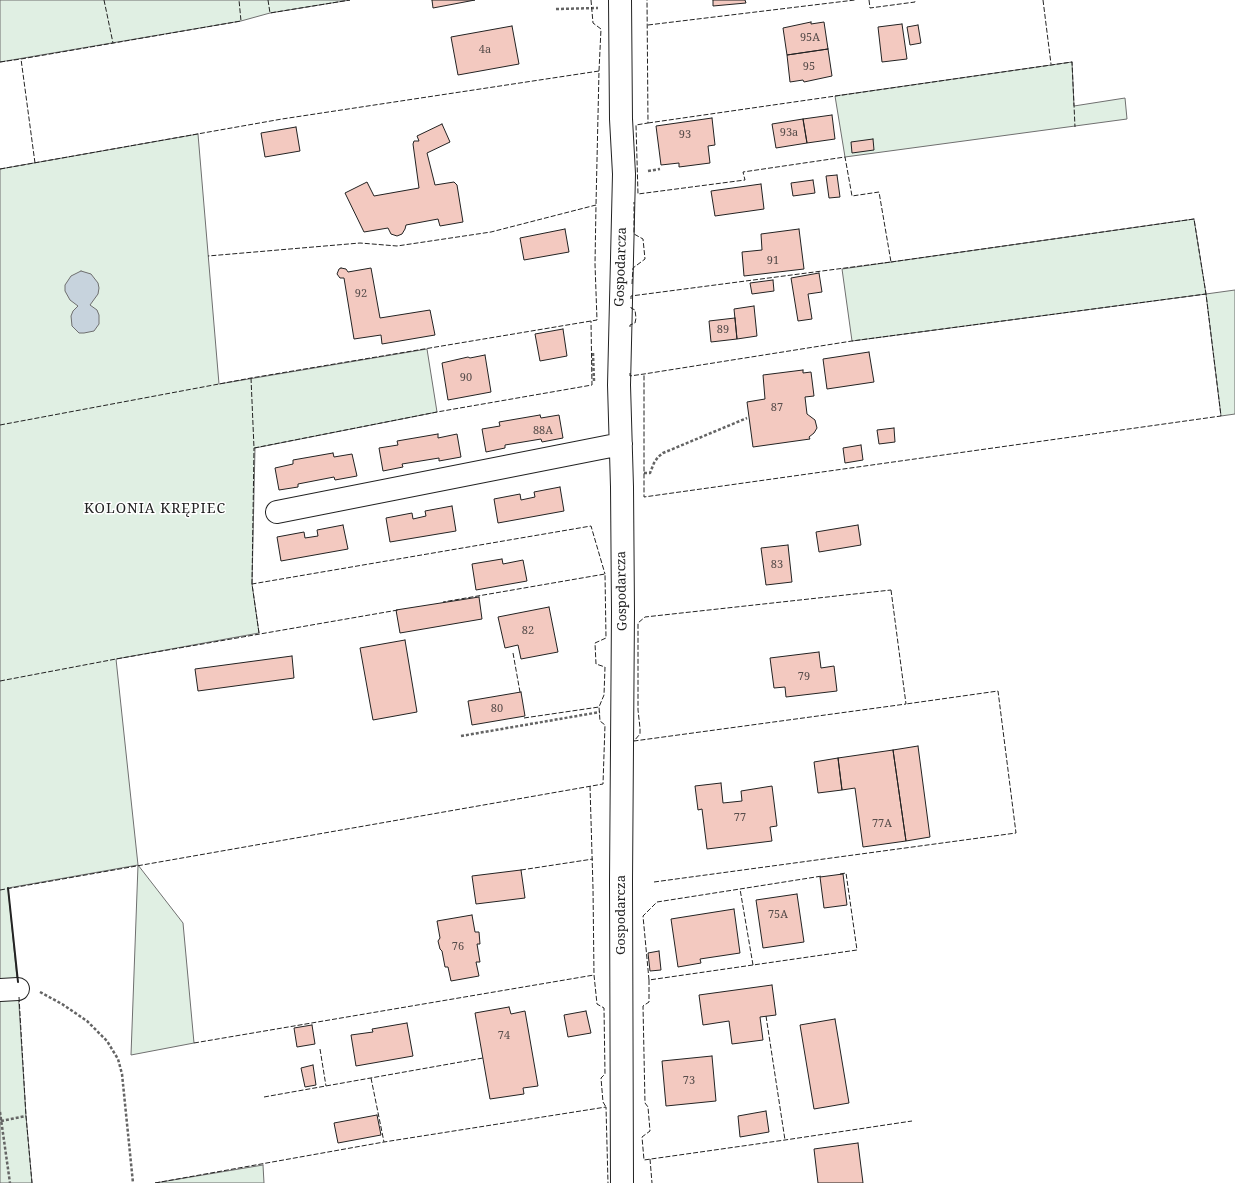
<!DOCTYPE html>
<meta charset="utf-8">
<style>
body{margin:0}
canvas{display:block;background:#fff}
</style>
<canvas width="1235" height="1183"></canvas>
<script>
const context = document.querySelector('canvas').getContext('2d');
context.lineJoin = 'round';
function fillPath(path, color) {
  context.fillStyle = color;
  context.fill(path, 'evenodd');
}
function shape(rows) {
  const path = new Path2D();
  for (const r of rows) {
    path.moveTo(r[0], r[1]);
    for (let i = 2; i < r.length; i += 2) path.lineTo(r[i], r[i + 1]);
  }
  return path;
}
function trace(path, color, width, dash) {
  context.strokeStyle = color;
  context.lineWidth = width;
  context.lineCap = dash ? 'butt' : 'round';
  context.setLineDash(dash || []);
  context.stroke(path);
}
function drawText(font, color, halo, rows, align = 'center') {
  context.font = font + ' "Noto Serif",serif';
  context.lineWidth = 3;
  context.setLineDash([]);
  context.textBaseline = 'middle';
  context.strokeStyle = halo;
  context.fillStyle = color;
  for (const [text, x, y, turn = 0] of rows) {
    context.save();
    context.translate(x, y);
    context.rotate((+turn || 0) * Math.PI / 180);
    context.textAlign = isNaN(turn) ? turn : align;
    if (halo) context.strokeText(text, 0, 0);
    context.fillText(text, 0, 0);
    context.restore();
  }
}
const green = shape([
 [0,0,350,0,270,13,241,21,0,62,0,0],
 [1072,62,1074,106,1125,98,1127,119,845,157,835,96,1072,62],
 [198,134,219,384,427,349,437,412,255,448,252,584,259,633,116,659,138,865,183,923,194,1043,131,1055,138,865,8,888,18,989,26,1116,32,1183,0,1183,0,169,198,134],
 [1194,219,1206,294,1235,290,1235,414,1221,416,1206,294,852,341,842,269,1194,219],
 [263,1165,264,1183,155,1183,263,1165]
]);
fillPath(green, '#e0efe3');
trace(green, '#6f6f6f', 1);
const water = shape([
 [81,271,91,274,98,283,99,288,98,294,90,305,97,310,99,315,99,324,94,331,84,333,79,333,72,326,71,316,73,311,78,306,70,300,65,291,65,285,71,276,81,271]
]);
fillPath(water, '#c7d3dd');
trace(water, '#6f6f6f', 1);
const building = shape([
 [432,0,475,0,433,8,432,0],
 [713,0,745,0,746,3,713,6,713,0],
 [811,22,811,24,824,22,828,49,787,55,783,28,811,22],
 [902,24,907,59,882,62,878,27,902,24],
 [918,25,921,43,910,45,907,27,918,25],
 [512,26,519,64,458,75,451,37,512,26],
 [828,49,832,76,804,82,803,80,790,82,787,55,828,49],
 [832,115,835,139,807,143,803,119,832,115],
 [712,118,715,145,708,146,710,163,679,167,679,163,661,165,656,126,712,118],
 [803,119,807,143,776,148,772,124,803,119],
 [442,124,450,142,427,153,435,185,454,182,457,185,463,222,440,226,438,219,406,225,405,229,402,234,397,236,391,234,388,228,364,232,345,193,367,182,374,196,419,188,413,144,414,141,419,141,417,136,442,124],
 [296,127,300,151,265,157,261,133,296,127],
 [873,139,874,150,852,153,851,142,873,139],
 [837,175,840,197,829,198,826,176,837,175],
 [813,180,815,193,793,196,791,183,813,180],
 [761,184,764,209,715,216,711,191,761,184],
 [565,229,569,252,524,260,520,238,565,229],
 [799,229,804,269,744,276,742,252,762,250,761,234,799,229],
 [341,268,346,269,348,272,371,268,380,318,430,310,435,335,382,344,381,335,354,339,344,278,340,278,337,274,339,269,341,268],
 [819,273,822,292,808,294,812,319,798,321,791,278,819,273],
 [773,280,774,291,752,294,750,283,773,280],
 [754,306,757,336,737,339,734,309,754,306],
 [735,318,737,339,711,342,709,321,735,318],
 [563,329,567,356,540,361,535,334,563,329],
 [869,352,874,382,827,389,823,359,869,352],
 [485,355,491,392,448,400,442,363,468,357,470,358,485,355],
 [803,370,803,373,811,372,814,396,805,397,807,414,815,420,817,428,814,433,809,437,810,439,753,447,747,402,765,399,763,375,803,370],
 [540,415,541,418,559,415,563,438,542,442,541,439,505,445,505,448,486,452,482,429,500,426,499,422,540,415],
 [894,428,895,442,879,444,877,430,894,428],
 [438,434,438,438,457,434,461,457,439,461,439,458,402,464,403,467,383,471,379,448,398,445,397,441,438,434],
 [861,445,863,460,845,463,843,448,861,445],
 [333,453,334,457,352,454,357,476,335,480,334,477,298,484,298,487,279,490,275,468,293,464,293,460,333,453],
 [560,487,564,511,498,523,494,499,520,494,521,500,535,497,534,492,560,487],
 [452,506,456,531,390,542,386,518,412,513,413,519,426,516,425,511,452,506],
 [343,525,348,549,281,561,277,537,304,532,305,538,318,536,317,530,343,525],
 [858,525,861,545,819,552,816,532,858,525],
 [788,545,792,582,766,585,761,548,788,545],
 [502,559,503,564,523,560,527,581,476,590,472,564,502,559],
 [479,597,482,619,400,633,396,610,479,597],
 [549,607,558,652,521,659,518,645,505,648,498,617,549,607],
 [405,640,417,712,373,720,360,648,405,640],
 [819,652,821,668,834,666,837,691,786,697,785,687,774,688,770,658,819,652],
 [292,656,294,678,198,691,195,669,292,656],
 [521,692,525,716,472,725,468,701,521,692],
 [918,746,930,837,906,841,893,750,918,746],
 [893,750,906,841,863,847,855,788,842,790,838,758,893,750],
 [838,758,842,790,818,793,814,762,838,758],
 [721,783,723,803,742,801,741,791,772,786,777,826,770,827,772,841,707,849,702,809,698,810,695,786,721,783],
 [521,870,525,898,476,904,472,876,521,870],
 [843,874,847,905,824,908,820,877,843,874],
 [797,894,804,942,763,948,756,900,797,894],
 [734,909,740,953,700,959,701,963,678,967,671,919,734,909],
 [472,915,475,932,479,932,480,944,477,944,480,962,476,962,479,976,451,981,448,967,445,967,442,951,440,949,438,941,440,938,437,921,472,915],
 [659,951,661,970,650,971,648,953,659,951],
 [772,985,776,1015,760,1017,763,1040,732,1044,729,1021,703,1025,699,995,772,985],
 [509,1007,511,1014,525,1011,538,1086,523,1088,524,1094,490,1099,475,1013,509,1007],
 [586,1011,591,1033,568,1037,564,1015,586,1011],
 [835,1019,849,1103,814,1109,800,1025,835,1019],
 [407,1023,413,1056,356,1066,351,1035,373,1032,372,1029,407,1023],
 [312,1025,315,1044,297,1047,294,1028,312,1025],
 [712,1056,716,1101,666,1106,662,1061,712,1056],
 [313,1065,316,1085,305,1087,301,1068,313,1065],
 [766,1111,769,1132,740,1137,738,1116,766,1111],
 [377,1115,381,1135,338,1143,334,1123,377,1115],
 [858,1143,863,1183,818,1183,814,1149,858,1143]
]);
fillPath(building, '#f3c9c0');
trace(building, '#222', 1);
const minor = shape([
 [620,0,621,119,624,174,619,385,622,487,623,611,621,881,622,1183],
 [277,512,621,444],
 [0,990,18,989]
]);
trace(minor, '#222', 24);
trace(shape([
 [556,9,598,8],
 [648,171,660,169],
 [593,353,594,381],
 [644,473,650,473,654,463,658,457,663,453,747,418],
 [461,736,600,712],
 [40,992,62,1004,87,1021,107,1041,118,1059,122,1074,133,1183],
 [0,1112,10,1183],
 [1,1121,26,1116]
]), '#646464', 2.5, [3, 2]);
trace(minor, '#fff', 22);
trace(shape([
 [104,0,113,43],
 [268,0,270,13,350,0],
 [591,0,593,23,601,29,599,71],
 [869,0,870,8,915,2,915,0],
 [1043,0,1051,64],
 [648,25,855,0],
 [0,62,21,59],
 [648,123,1072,62,1075,127],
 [35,163,21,59,241,21,239,0],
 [0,169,282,119,599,71,596,205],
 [891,262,1194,219,1206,294],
 [632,284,633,268,645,259,643,239,634,234,634,202],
 [631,299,631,296,891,262,879,192,852,196,845,157,743,172,745,180,638,194,636,125,648,123,647,0],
 [630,327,630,325,635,323,636,318,635,310,631,308,631,305],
 [630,373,630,376,644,374,852,341,1206,294,1221,416,644,497,644,374],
 [251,378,254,448,437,412,592,385,591,321],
 [0,425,251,378,597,320,595,264,596,205,491,232,397,246,360,243,208,256],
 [252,584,254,448],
 [891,590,906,704,634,741,640,734,640,728,638,710,638,623,645,617,891,590],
 [259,633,252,584,591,526,605,574],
 [513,653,520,692],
 [0,681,116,659,398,610],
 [524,718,599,707],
 [590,786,593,888,594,975,597,1004,604,1008,605,1074,601,1078,603,1102,606,1107],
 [521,870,593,859],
 [840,874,846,873,857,950,649,980,649,1002,643,1006,645,1103,648,1107,650,1131,642,1137,644,1160,785,1140,912,1121],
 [654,882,1016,833,998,691,906,704],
 [0,890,603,784,605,725,600,721,599,707,604,695,605,667,596,664,595,643,606,638,605,574,443,602],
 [753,965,740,889,822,876],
 [649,980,643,916,657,902,740,889],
 [19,997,26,1116,32,1183],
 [766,1016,785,1140],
 [194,1043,594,975],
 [320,1049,326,1086],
 [371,1078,384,1142],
 [264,1097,483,1058],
 [650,1159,652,1183],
 [155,1183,384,1142,606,1107,608,1183]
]), '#222', 1, [5, 2]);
trace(shape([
 [8,888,18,982]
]), '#222', 2);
drawText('11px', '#564c4a', null, [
 ["95A",810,38],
 ["4a",485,50],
 ["95",809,67],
 ["93a",789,133],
 ["93",685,135],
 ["91",773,261],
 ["92",361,294],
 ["89",723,330],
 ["90",466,378],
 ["87",777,408],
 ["88A",543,431],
 ["83",777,565],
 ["82",528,631],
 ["79",804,677],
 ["80",497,709],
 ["77",740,818],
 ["77A",882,824],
 ["75A",778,915],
 ["76",458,947],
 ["74",504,1036],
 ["73",689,1081]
]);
drawText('13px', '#222', '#fff', [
 ["Gospodarcza",621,267,-88],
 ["Gospodarcza",622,591,-91],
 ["Gospodarcza",621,915,-90]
]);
context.letterSpacing = '1px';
drawText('14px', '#222', '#fff', [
 ["KOLONIA KRĘPIEC",155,509]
]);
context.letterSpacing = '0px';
</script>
